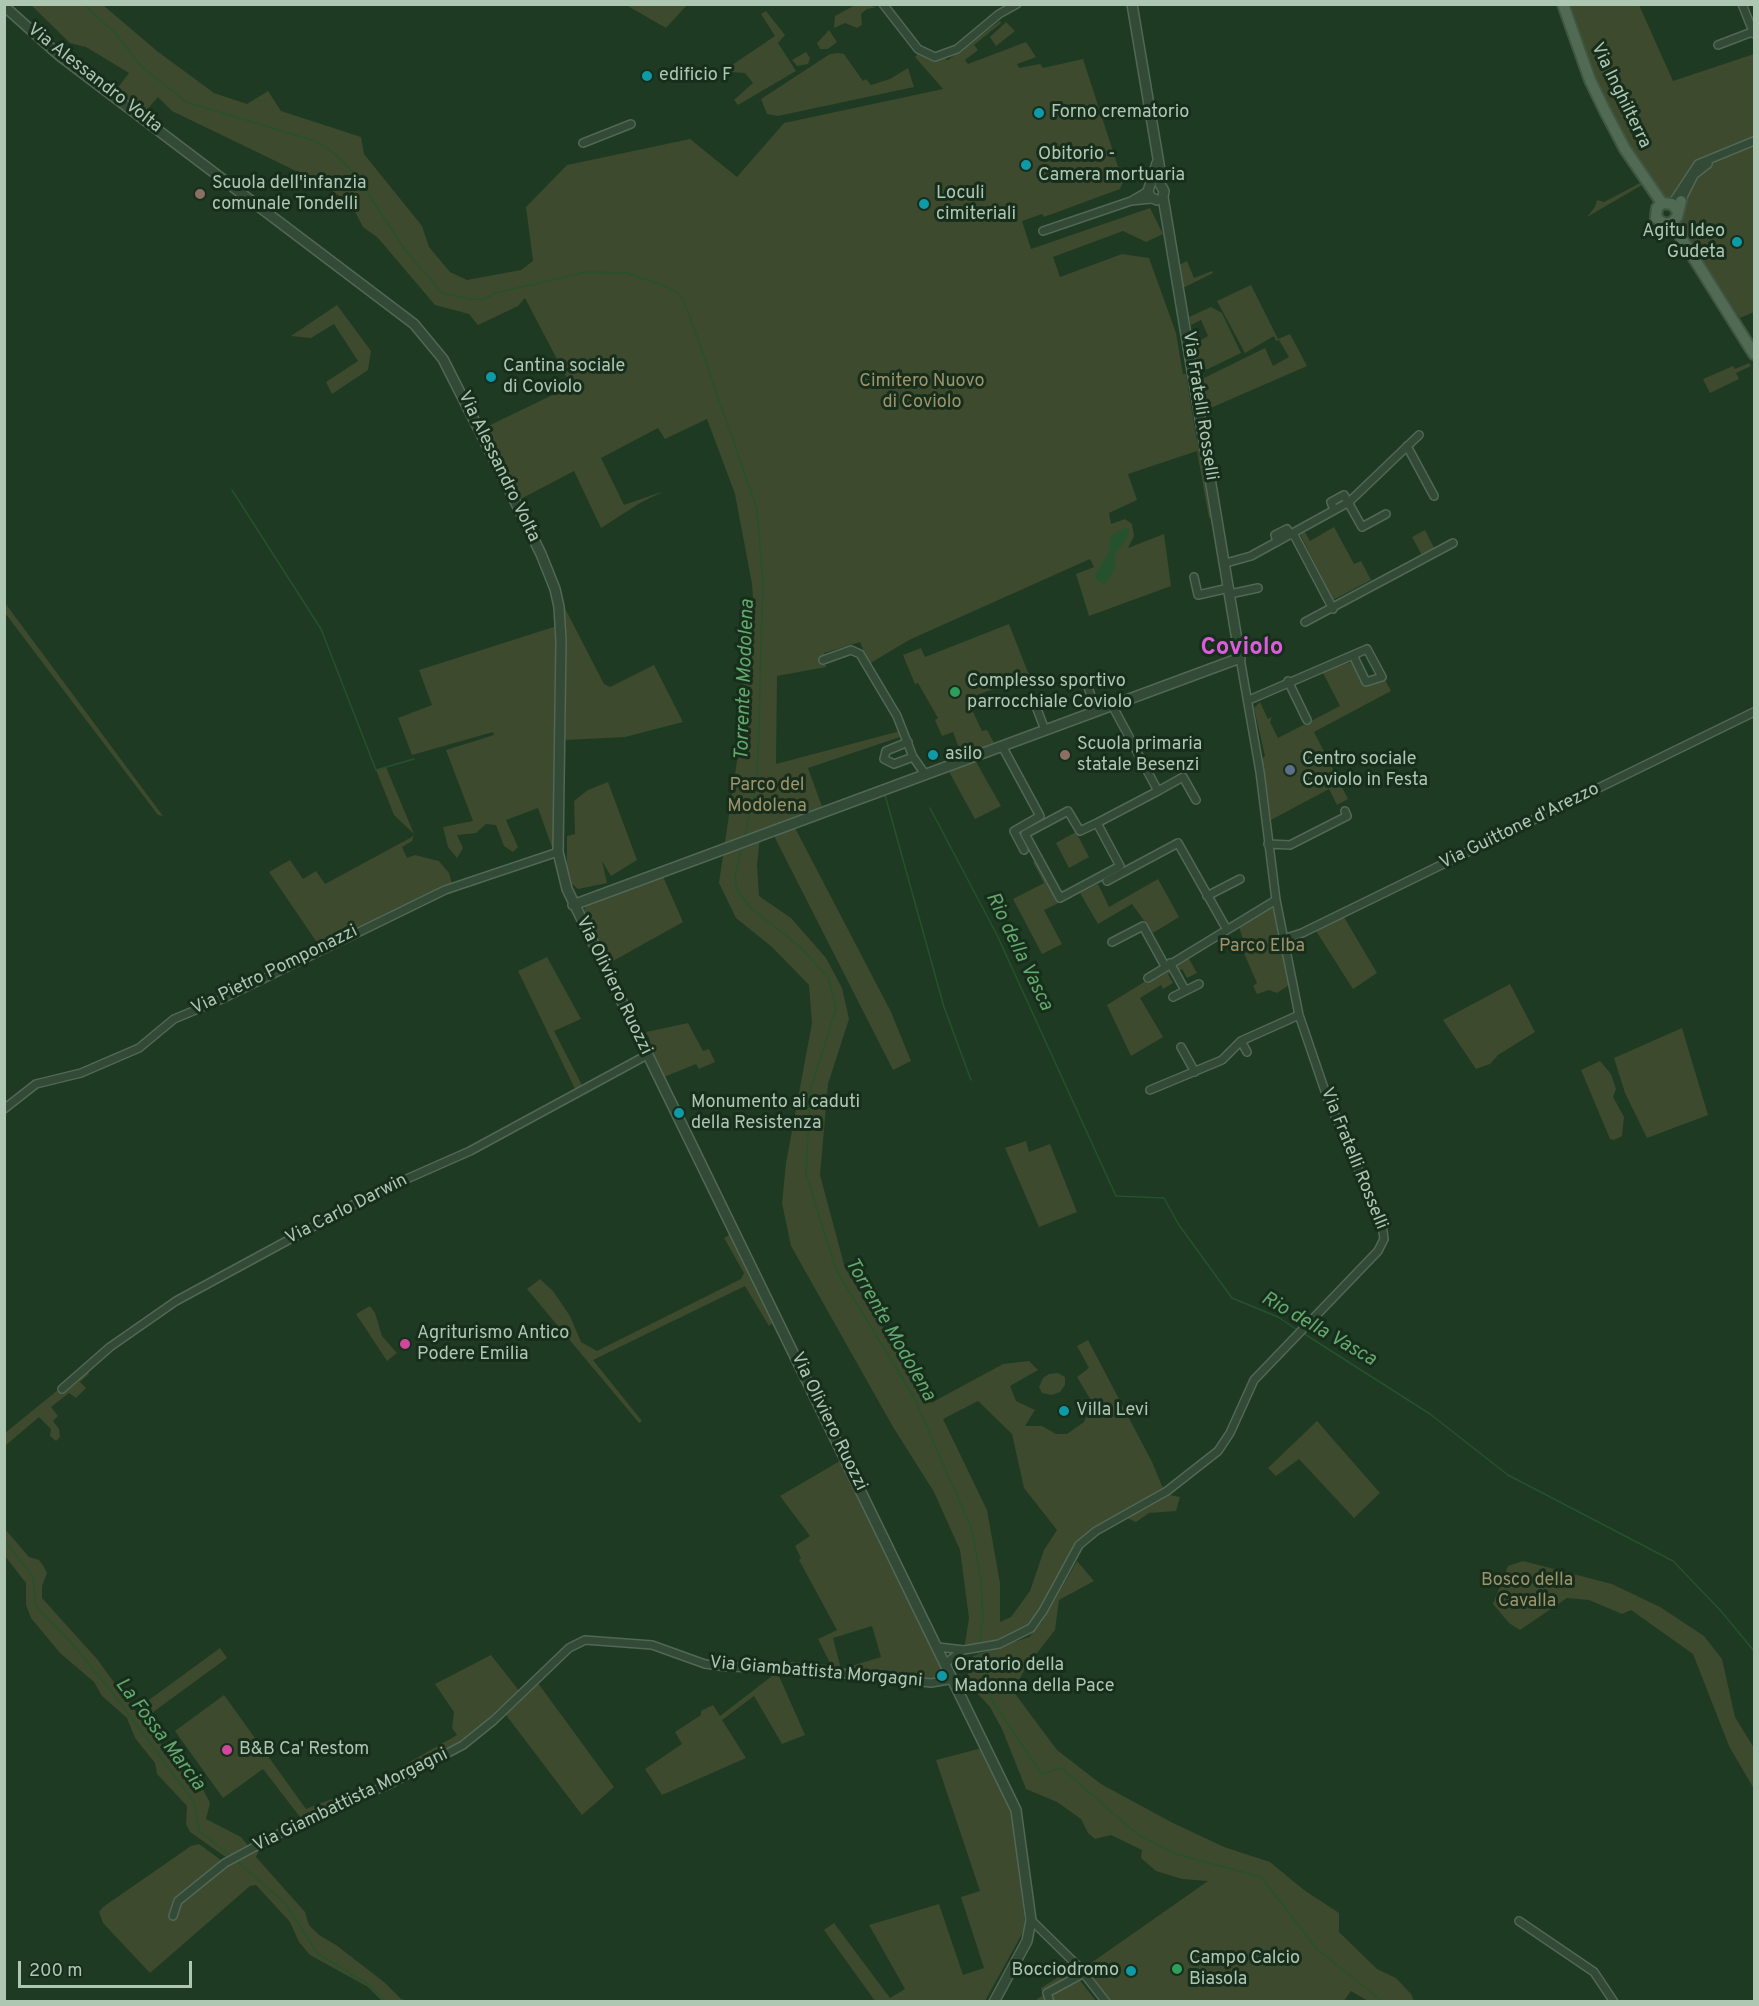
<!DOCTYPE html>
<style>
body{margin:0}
#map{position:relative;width:1759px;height:2006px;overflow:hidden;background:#1f3a23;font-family:Overpass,sans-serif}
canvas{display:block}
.frame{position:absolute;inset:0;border:6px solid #adc7b2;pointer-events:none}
.scale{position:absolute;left:18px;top:1961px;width:174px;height:27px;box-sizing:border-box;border:3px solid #adc7b2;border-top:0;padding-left:8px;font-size:18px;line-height:21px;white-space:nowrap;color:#adc7b2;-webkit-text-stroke:4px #182e1c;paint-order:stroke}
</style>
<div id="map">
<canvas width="1759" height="2006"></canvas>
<div class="frame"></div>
<div class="scale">200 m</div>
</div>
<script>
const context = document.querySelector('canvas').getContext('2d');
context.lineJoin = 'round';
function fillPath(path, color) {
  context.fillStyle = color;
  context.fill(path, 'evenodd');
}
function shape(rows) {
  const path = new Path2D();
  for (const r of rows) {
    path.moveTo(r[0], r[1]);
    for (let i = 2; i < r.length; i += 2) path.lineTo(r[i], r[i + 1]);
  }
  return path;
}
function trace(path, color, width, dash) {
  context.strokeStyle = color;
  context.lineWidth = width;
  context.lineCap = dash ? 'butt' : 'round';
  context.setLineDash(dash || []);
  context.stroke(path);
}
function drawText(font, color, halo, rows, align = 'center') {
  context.font = font + ' Overpass,sans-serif';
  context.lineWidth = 6;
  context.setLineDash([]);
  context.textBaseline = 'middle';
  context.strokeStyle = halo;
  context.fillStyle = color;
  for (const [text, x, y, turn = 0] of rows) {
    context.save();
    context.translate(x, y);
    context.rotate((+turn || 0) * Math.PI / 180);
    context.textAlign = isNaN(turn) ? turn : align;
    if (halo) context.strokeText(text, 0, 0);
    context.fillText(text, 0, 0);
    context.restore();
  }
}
fillPath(shape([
 [857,4,877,7,867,9,861,14,862,25,857,28,845,23,834,28,835,16],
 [31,5,103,5,157,51,214,93,247,104,268,91,281,111,361,137,364,154,422,226,429,247,450,272,467,280,521,270,533,261,526,207,567,165,690,139,737,177,784,123,943,89,915,57,920,51,948,60,1000,21,1001,23,974,45,978,50,965,60,968,64,1026,42,1036,57,1017,64,1019,68,1040,64,1043,68,1083,59,1123,182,1120,189,1044,217,1042,214,1022,221,1031,249,1150,208,1163,234,1146,242,1123,231,1053,257,1060,277,1122,254,1149,258,1176,333,1183,374,1186,374,1197,442,1202,444,1214,516,1209,518,1197,451,1128,474,1137,500,1109,513,1111,524,1125,519,1132,524,1134,536,1128,548,1164,534,1171,586,1089,616,1076,574,1094,567,1090,559,909,640,869,664,860,642,824,653,826,667,777,676,776,764,904,730,906,735,808,768,824,812,793,824,891,1012,911,1061,893,1070,772,832,760,836,757,865,759,896,791,918,826,958,842,988,849,1019,828,1084,820,1175,845,1268,931,1403,1003,1364,1029,1361,1038,1370,1010,1386,1016,1401,1035,1410,1025,1426,1042,1426,1056,1434,1067,1434,1084,1422,1092,1402,1077,1377,1089,1368,1077,1346,1088,1340,1152,1462,1162,1486,1170,1495,1180,1497,1176,1511,1149,1513,1136,1522,1127,1518,1115,1521,1087,1537,1038,1619,1014,1638,964,1650,969,1618,960,1550,934,1492,893,1427,791,1246,782,1203,786,1163,812,1023,809,985,772,947,736,918,719,883,745,706,741,664,754,612,752,584,735,494,707,419,665,439,658,428,601,458,624,505,664,491,640,503,601,528,574,471,515,502,480,430,571,386,525,298,518,306,478,325,469,314,435,305,378,238,363,227,352,206,325,185,172,111,158,97,144,113,116,90,129,73,86,47,70,43],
 [978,1401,1012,1434,1024,1488,1057,1530,1044,1550,1030,1591,1011,1617,1000,1622,1000,1583,987,1510,943,1419],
 [626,5,687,5,666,28],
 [1567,5,1639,5,1673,81,1754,54,1754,312,1740,318,1629,148,1594,78],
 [766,11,785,35,778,43,796,71,738,105,734,100,753,83,745,73,731,72,726,69,775,36,761,14],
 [1006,22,1015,31,996,46,990,37],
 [829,30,837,42,828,49,820,49,817,43],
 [806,52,810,58,808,64,797,66,792,60],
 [838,53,844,54,863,81,866,79,871,85,890,79,908,68,914,87,778,116,767,114,761,99,830,54],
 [1640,183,1642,185,1587,217,1595,207,1597,200,1604,202],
 [1187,261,1194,278,1212,271,1213,273,1183,288,1179,265],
 [1251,285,1278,339,1290,334,1307,366,1206,410,1200,380,1265,348,1273,366,1289,357,1279,340,1276,341,1274,336,1245,353,1217,301],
 [337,305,371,351,368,370,332,394,326,382,358,361,334,324,311,338,291,336],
 [1211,307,1222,313,1241,353,1208,369,1198,371,1194,344,1208,336,1201,320,1191,325,1189,317],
 [1749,363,1751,366,1736,373,1739,379,1710,393,1703,379,1733,366,1735,369],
 [1334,527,1354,564,1361,561,1371,580,1333,600,1300,534,1305,532,1310,541],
 [1425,530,1435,550,1423,557,1412,537],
 [555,589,604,684,610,687,654,665,683,722,625,737,565,740,566,688,561,685,560,711,555,713,554,853,538,808,506,820,518,847,513,852,504,846,496,825,486,824,476,833,457,835,463,848,457,858,448,847,443,827,473,821,446,750,494,735,493,732,412,755,398,718,432,705,419,670,560,625],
 [5,603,163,816,158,815,5,613],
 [1009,624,1029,675,967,699,982,731,987,730,994,743,962,756,953,732,942,736,935,720,938,718,918,683,915,684,903,655,921,648,925,657],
 [1351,662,1365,685,1384,678,1391,691,1314,732,1348,799,1337,805,1329,789,1271,820,1262,759,1265,756,1254,708,1260,702,1268,719,1272,717,1270,722,1278,738,1340,706,1322,671],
 [975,760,1001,806,975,819,948,770],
 [386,767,414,834,412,841,402,847,407,858,415,855,439,861,449,873,453,887,322,950,269,872,290,860,303,879,316,871,325,884,412,837,414,834,394,815,376,770],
 [608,782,637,860,611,876,602,861,607,883,578,889,572,884,567,866,567,836,575,834,574,801,588,790],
 [1076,832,1089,857,1069,868,1056,843],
 [1039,860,1061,902,1044,910,1062,944,1042,954,1013,899,1044,883,1033,862],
 [661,872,683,922,604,966,583,916,585,907,593,898],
 [1158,879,1179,917,1153,933,1132,904,1098,924,1080,893,1098,884,1109,907],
 [1268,908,1273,909,1289,985,1277,993,1269,990,1257,994,1253,986,1257,983,1239,942,1243,939,1239,927],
 [1344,917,1377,973,1353,989,1316,931],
 [547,957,581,1019,554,1031,584,1089,577,1093,518,971],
 [1188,957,1197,973,1187,978,1182,969,1178,971,1176,967],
 [1165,969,1171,972,1168,974,1173,983,1163,989,1161,985,1140,998,1163,1037,1131,1056,1107,1005],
 [1510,984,1535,1032,1498,1055,1490,1064,1476,1069,1443,1020],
 [688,1023,703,1051,709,1049,715,1062,699,1069,696,1064,664,1077,647,1044,650,1040,646,1032],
 [1682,1028,1708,1115,1647,1138,1625,1093,1614,1058],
 [1600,1061,1611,1074,1616,1089,1613,1097,1624,1117,1622,1136,1614,1140,1610,1139,1581,1070],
 [1026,1141,1029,1152,1050,1144,1077,1212,1039,1227,1005,1148],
 [731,1234,774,1321,769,1326,745,1286,593,1360,642,1421,639,1423,527,1289,540,1279,553,1291,570,1316,581,1342,597,1351,741,1279,744,1273,724,1238],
 [370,1306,375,1313,382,1336,397,1353,387,1361,356,1314],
 [85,1368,89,1374,80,1382,86,1388,76,1398,69,1393,51,1407,58,1416,53,1421,59,1429,60,1437,56,1441,50,1436,51,1429,39,1417,5,1446,5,1433],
 [1058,1373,1065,1377,1065,1385,1060,1392,1052,1395,1042,1393,1039,1387,1043,1378,1049,1374],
 [1317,1421,1380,1493,1354,1518,1299,1459,1276,1476,1268,1468],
 [845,1458,948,1677,934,1680,789,1668,779,1676,805,1735,782,1744,754,1696,722,1720,746,1758,662,1795,645,1769,682,1744,675,1732,701,1715,701,1711,713,1705,720,1716,781,1669,770,1668,768,1660,831,1665,818,1639,837,1630,799,1560,801,1558,795,1546,810,1536,780,1496],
 [872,1626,881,1657,841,1669,833,1638],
 [4,1528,29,1557,39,1560,44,1567,47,1573,42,1586,42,1598,97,1659,135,1711,143,1717,138,1708,220,1648,227,1658,145,1718,148,1725,165,1750,204,1791,210,1803,206,1819,241,1837,251,1849,262,1843,256,1857,305,1912,309,1925,319,1935,336,1945,384,1982,401,1999,408,2001,382,2001,368,1987,310,1955,299,1942,290,1922,256,1885,250,1886,150,1973,103,1923,99,1912,103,1907,191,1846,199,1844,225,1863,230,1860,190,1832,186,1824,187,1806,157,1774,155,1763,135,1738,127,1718,102,1696,94,1682,60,1653,31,1618,26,1605,26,1583,5,1556],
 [1077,1561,1094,1581,1059,1600,1055,1630,1026,1667,1013,1691,1057,1750,1101,1784,1171,1822,1224,1847,1270,1862,1304,1890,1339,1913,1339,1932,1377,1969,1396,1978,1411,1994,1414,2001,1368,2001,1351,1991,1343,2002,1106,2001,1081,1970,1208,1881,1182,1879,1156,1871,1141,1858,1142,1850,1111,1835,1095,1839,1088,1833,1081,1819,1057,1802,1026,1789,1002,1729,990,1707,977,1693,968,1674,973,1656,1029,1637,1042,1622],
 [1523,1561,1612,1584,1660,1607,1704,1636,1722,1659,1735,1717,1754,1748,1754,1789,1729,1746,1693,1654,1631,1610,1622,1614,1589,1600,1567,1598,1520,1630,1509,1623,1493,1604,1508,1566],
 [491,1655,520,1692,535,1679,614,1787,582,1815,503,1711,477,1734,405,1776,401,1767,457,1735,452,1728,454,1712,435,1684],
 [224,1695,306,1809,361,1788,364,1795,303,1821,263,1769,223,1798,175,1731],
 [982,1748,1014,1816,1025,1924,1022,1934,985,2001,875,2001,824,1930,834,1923,890,1998,905,1989,869,1925,939,1904,963,1975,984,1968,961,1897,980,1891,936,1760],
 [1071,1969,1096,2001,1033,2002,1043,1995,1041,1988]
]), '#3d4a2d');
fillPath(shape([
 [1124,528,1129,529,1129,535,1115,554,1115,569,1105,585,1095,578,1096,573,1109,552,1110,537]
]), '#25522c');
trace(shape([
 [84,4,116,34,141,66,186,102,315,141,330,150,356,175,406,251,442,293,470,299,484,299,496,293,586,272,626,273,668,287,680,295,688,311,757,509,763,580,758,756,755,792,744,838],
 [232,490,321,629,376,770,414,759],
 [885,795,944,1007,971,1080],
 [930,808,997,935,1116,1196,1164,1198,1179,1225,1232,1298,1278,1317,1299,1331],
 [742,846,735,877,737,890,751,908,799,946,828,977,836,1009,810,1091,806,1174,836,1270,914,1397,972,1530,981,1580,983,1618,979,1646],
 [1303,1333,1430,1414,1508,1475,1673,1561,1721,1611,1754,1651],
 [4,1540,33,1577,36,1606,76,1648,112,1692,194,1802,199,1831,231,1856],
 [979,1651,979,1659,993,1702,1042,1774,1061,1768,1137,1834,1176,1854,1261,1877,1317,1949,1383,2002],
 [237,1861,286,1904,317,1953,369,1985,387,2002]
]), '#25522c', 1.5);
const minor = shape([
 [883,4,918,49,935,57,957,49,999,14,1017,4],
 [1742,4,1754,34],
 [1718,45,1752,32],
 [583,143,631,124],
 [1675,199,1698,164,1754,141],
 [1131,201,1151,199],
 [1681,201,1694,175,1708,164],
 [1043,231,1131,201,1148,191],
 [1407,446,1434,496],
 [1334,510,1331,502,1344,495,1362,527,1386,514],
 [1293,533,1333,609],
 [1277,542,1275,535,1287,529,1291,535],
 [1226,563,1251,556,1349,502,1419,435],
 [1194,577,1198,595,1229,588],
 [1230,594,1258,588],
 [1305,622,1453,543],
 [823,660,851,650,860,654,897,716,913,757,925,774],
 [1085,678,1096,711],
 [1288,681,1307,720],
 [1249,700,1367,649,1382,677,1366,682,1353,655],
 [1037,709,1045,730],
 [908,742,886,751,884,759,894,764,913,757],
 [1002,746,1040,816,1014,831,1024,850],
 [1158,791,1183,777,1196,800],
 [1097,823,1080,831,1068,811,1025,834,1060,898,1120,866,1097,823,1158,791,1112,705],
 [1268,844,1290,845,1347,816,1345,811],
 [1107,881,1178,843,1226,928],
 [1207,896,1240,879],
 [1283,939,1302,933,1754,712],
 [1112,942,1143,926,1165,966],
 [1170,963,1185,990],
 [1148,978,1276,900],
 [1173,997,1199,984],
 [1241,1041,1247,1052],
 [1181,1047,1195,1072],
 [1150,1090,1222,1060,1241,1041,1299,1015],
 [4,1109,36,1084,81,1073,139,1048,174,1019,222,999,445,890,558,852],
 [62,1389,110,1347,176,1301,375,1193,470,1151,647,1055],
 [938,1647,964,1650,999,1644,1031,1628,1043,1611,1079,1545,1096,1531,1167,1491,1218,1451,1230,1433,1254,1380,1378,1251,1384,1239,1382,1224,1327,1097,1299,1015,1276,900,1260,772,1240,658],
 [946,1663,963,1650],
 [173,1916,178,1901,225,1863,314,1815,388,1785,463,1745,494,1720,569,1648,585,1640,652,1645,705,1664,727,1667,800,1669,931,1683,954,1679],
 [1031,1920,1078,1966,1106,2002],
 [1519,1921,1594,1972,1614,2002],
 [1050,2002,1047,1993,1084,1973]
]);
const tertiary = shape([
 [1132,4,1160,170,1160,184],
 [4,6,60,56,414,324,443,359,506,483,541,554,555,589,559,607,561,641,558,852,567,889,1016,1810,1031,1920,1027,1941,994,2002],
 [1157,200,1150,197,1148,191,1157,163],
 [573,905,1240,658,1163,197,1164,191,1160,184]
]);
const primary = shape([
 [1563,4,1590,80,1605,111,1625,149,1662,203],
 [1677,210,1672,204,1662,203,1657,208,1656,218,1664,224,1672,223,1677,217,1681,201],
 [1668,224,1677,231,1754,354]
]);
trace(minor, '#506855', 10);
trace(tertiary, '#506855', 12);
trace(primary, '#3f5643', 14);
trace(minor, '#334a36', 7);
trace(tertiary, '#334a36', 9);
trace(primary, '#506a54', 10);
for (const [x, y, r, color] of [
 [647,76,6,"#0f9aa8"],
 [1039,113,6,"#0f9aa8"],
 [1026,165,6,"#0f9aa8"],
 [200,194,6,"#8d6e63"],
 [924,204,6,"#0f9aa8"],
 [1737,242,6,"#0f9aa8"],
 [491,377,6,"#0f9aa8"],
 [955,692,6,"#2e9e5b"],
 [933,755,6,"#0f9aa8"],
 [1065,755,6,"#8d6e63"],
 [1290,770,6,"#5c6f8a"],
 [679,1113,6,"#0f9aa8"],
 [405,1344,6,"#d1479c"],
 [1064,1411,6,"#0f9aa8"],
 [942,1676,6,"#0f9aa8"],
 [227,1750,6,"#d1479c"],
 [1177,1969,6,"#2e9e5b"],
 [1131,1971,6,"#0f9aa8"]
]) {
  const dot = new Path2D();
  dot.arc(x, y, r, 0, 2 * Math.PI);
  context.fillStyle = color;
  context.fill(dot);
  trace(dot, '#182e1c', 2);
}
drawText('18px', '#adc7b2', '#182e1c', [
 ["edificio F",659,76],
 ["Forno crematorio",1051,113],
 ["Obitorio -",1038,155],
 ["Camera mortuaria",1038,176],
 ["Scuola dell'infanzia",212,184],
 ["comunale Tondelli",212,205],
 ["Loculi",936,194],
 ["cimiteriali",936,215],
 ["Agitu Ideo",1725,232,"right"],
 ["Gudeta",1725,253,"right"],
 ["Cantina sociale",503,367],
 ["di Coviolo",503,388],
 ["Complesso sportivo",967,682],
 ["parrocchiale Coviolo",967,703],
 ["Scuola primaria",1077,745],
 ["statale Besenzi",1077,766],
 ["asilo",945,755],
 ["Centro sociale",1302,760],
 ["Coviolo in Festa",1302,781],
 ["Monumento ai caduti",691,1103],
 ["della Resistenza",691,1124],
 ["Agriturismo Antico",417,1334],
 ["Podere Emilia",417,1355],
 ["Villa Levi",1076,1411],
 ["Oratorio della",954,1666],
 ["Madonna della Pace",954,1687],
 ["B&B Ca' Restom",239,1750],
 ["Campo Calcio",1189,1959],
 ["Biasola",1189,1980],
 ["Bocciodromo",1119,1971,"right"]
], 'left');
drawText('18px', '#adc7b2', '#182e1c', [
 ["Via Alessandro Volta",94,79,38],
 ["Via Inghilterra",1620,96,64],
 ["Via Fratelli Rosselli",1199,406,81],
 ["Via Alessandro Volta",498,467,64],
 ["Via Guittone d'Arezzo",1520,827,-26],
 ["Via Pietro Pomponazzi",275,971,-26],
 ["Via Oliviero Ruozzi",613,986,64],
 ["Via Fratelli Rosselli",1353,1159,68],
 ["Via Carlo Darwin",347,1210,-27],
 ["Via Oliviero Ruozzi",828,1422,64],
 ["Via Giambattista Morgagni",816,1673,5],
 ["Via Giambattista Morgagni",351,1801,-26]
]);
drawText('18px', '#9e946b', '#182e1c', [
 ["Cimitero Nuovo",922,382],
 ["di Coviolo",922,403],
 ["Parco del",767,786],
 ["Modolena",767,807],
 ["Parco Elba",1262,947],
 ["Bosco della",1527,1581],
 ["Cavalla",1527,1602]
]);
drawText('italic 20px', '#63a96d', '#182e1c', [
 ["Torrente Modolena",746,680,-88],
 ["Rio della Vasca",1018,952,64],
 ["Torrente Modolena",889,1330,60],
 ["Rio della Vasca",1318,1330,30],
 ["La Fossa Marcia",159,1735,53]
]);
drawText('bold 24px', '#dd5cdd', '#182e1c', [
 ["Coviolo",1242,649]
]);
</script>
